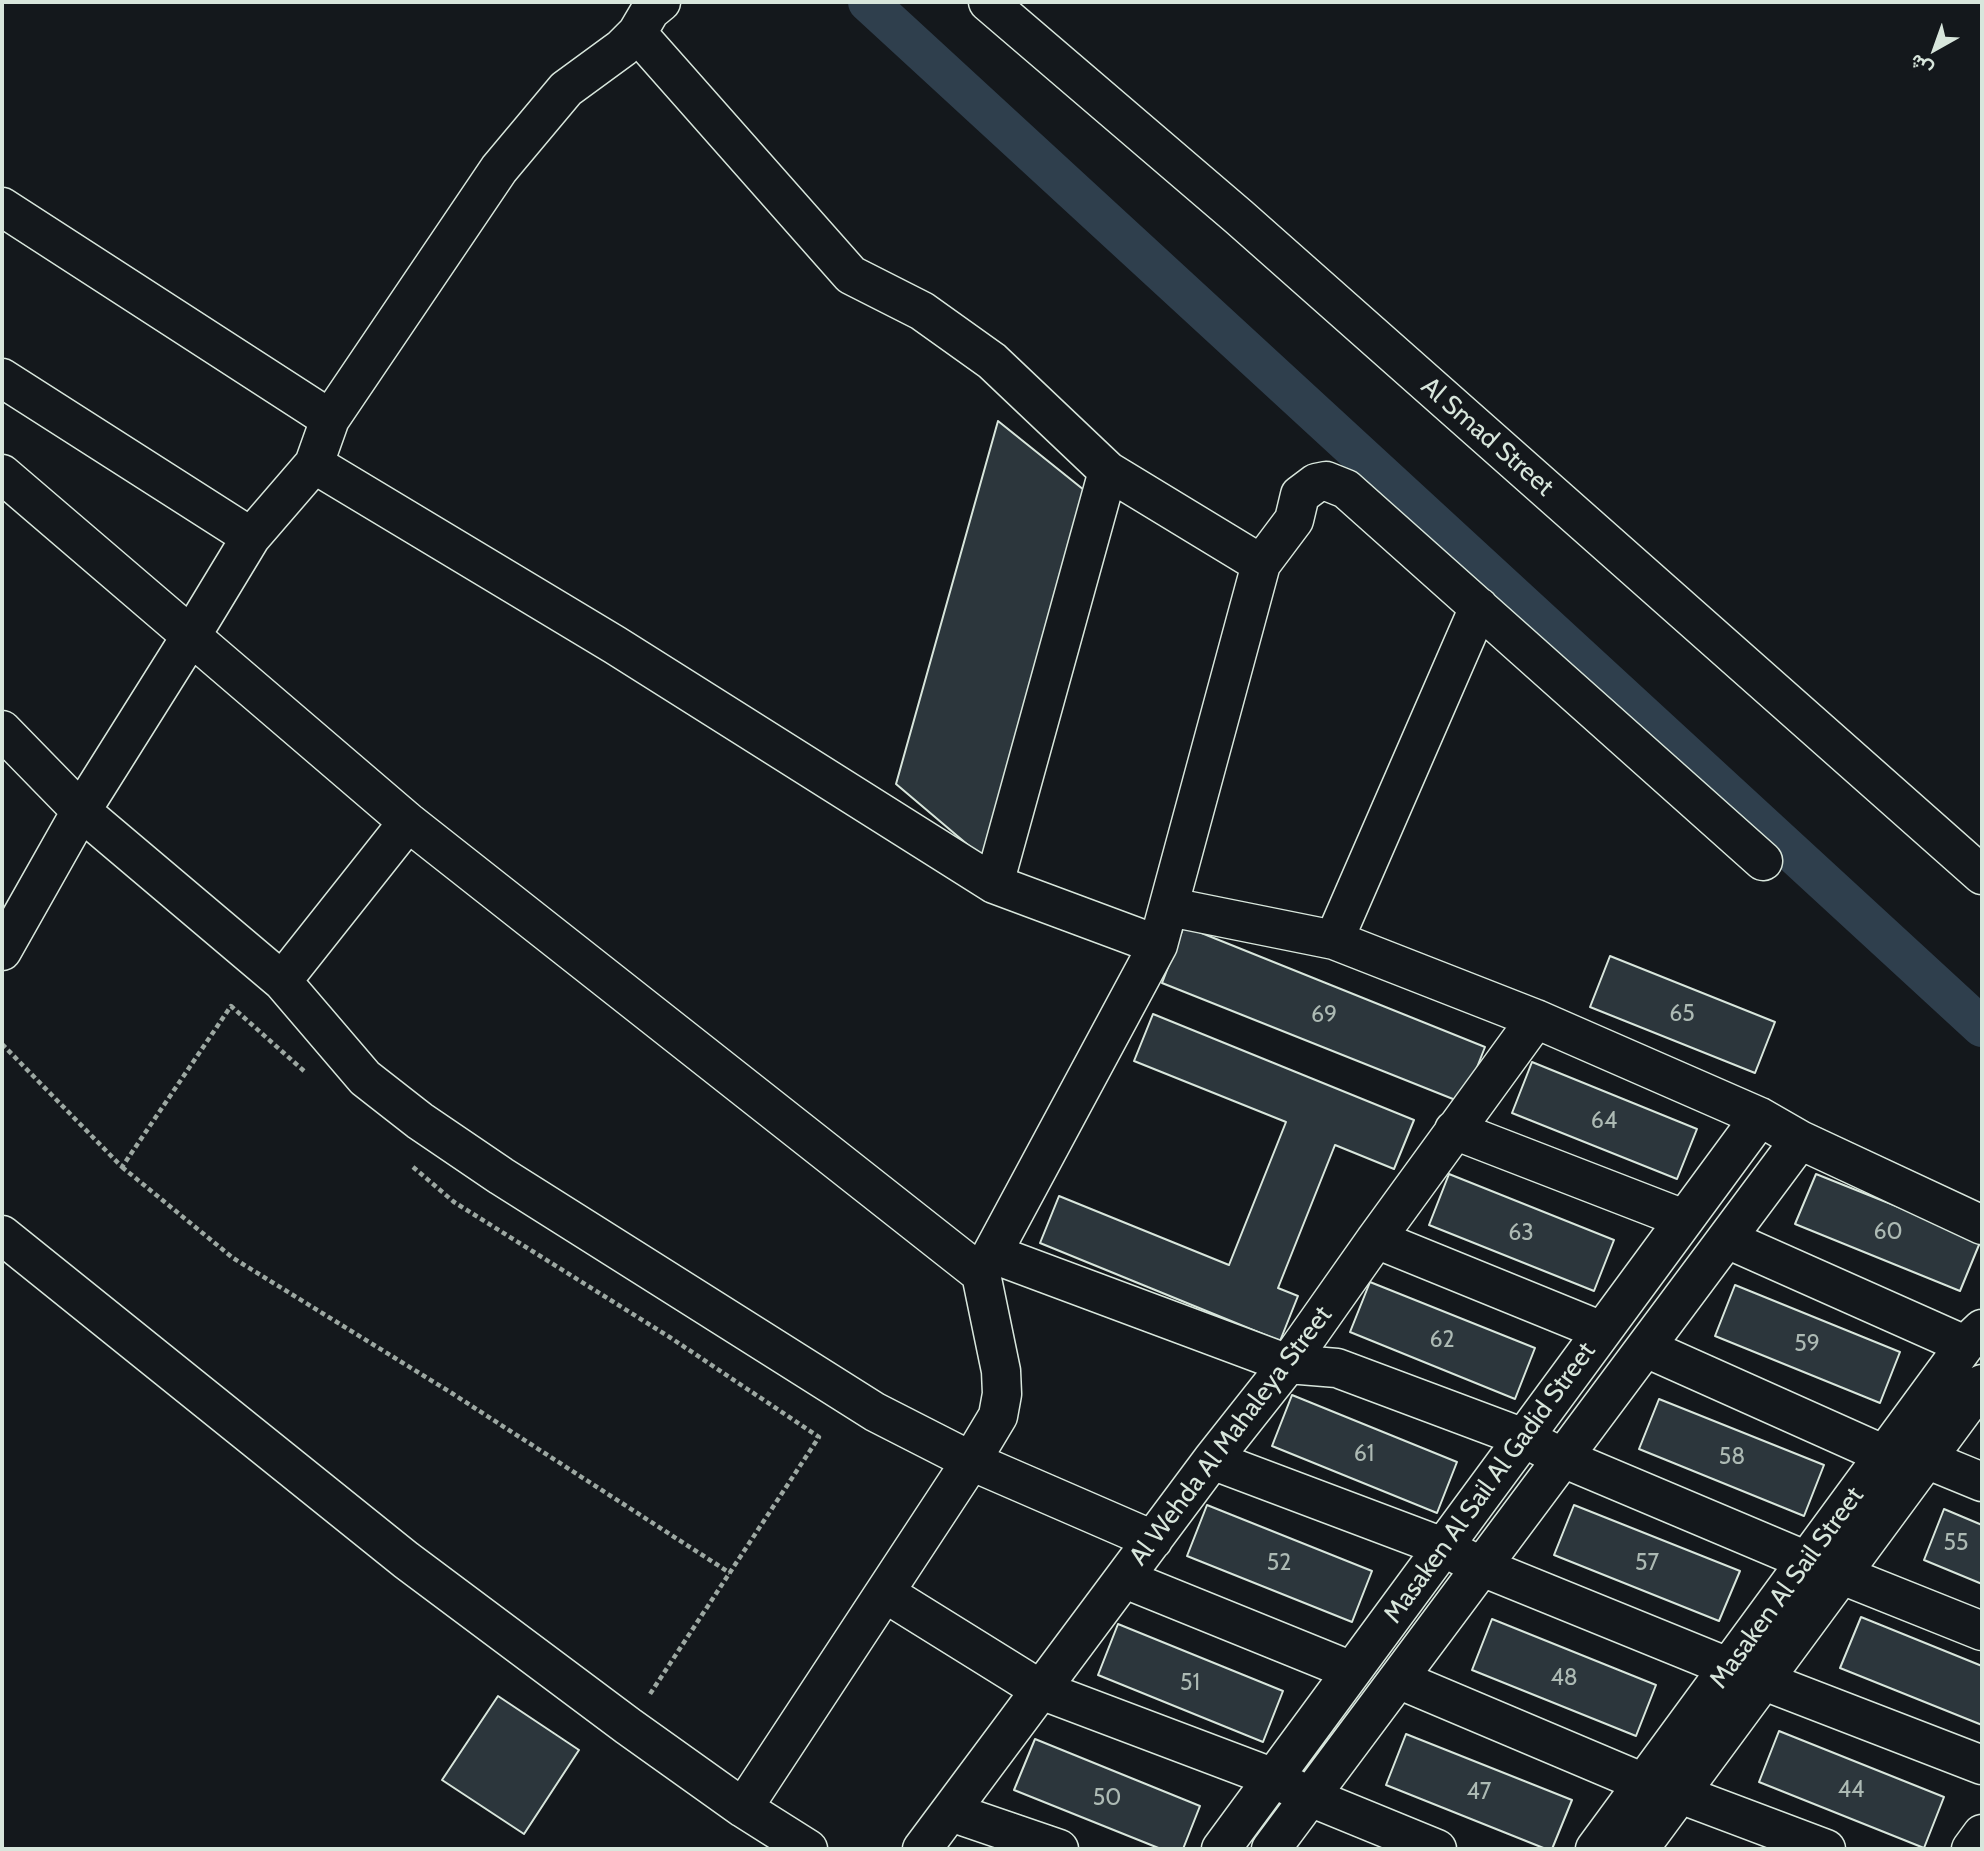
<!DOCTYPE html>
<meta charset="utf-8">
<style>
body{margin:0}
#map{position:relative;width:1984px;height:1851px;overflow:hidden;background:#14181c;font-family:Cabin,Vazirmatn,sans-serif}
canvas{display:block}
.frame{position:absolute;inset:0;border:4px solid #d8e6dc;pointer-events:none}
.north{position:absolute;left:1900px;top:14px;width:70px;height:70px;-webkit-text-stroke:5px #14181c;paint-order:stroke;rotate:220deg;font-size:19px;font-weight:700;line-height:28px;text-align:center;color:#d8e6dc}
.north::after{content:'';display:block;margin:auto;width:24px;height:32px;background:#d8e6dc;clip-path:polygon(50% 0,100% 100%,50% 72%,0 100%)}
</style>
<div id="map">
<canvas width="1984" height="1851"></canvas>
<div class="frame"></div>
<div class="north">ش</div>
</div>
<script>
const context = document.querySelector('canvas').getContext('2d');
context.lineJoin = 'round';
function shape(rows) {
  const path = new Path2D();
  for (const r of rows) {
    path.moveTo(r[0], r[1]);
    for (let i = 2; i < r.length; i += 2) path.lineTo(r[i], r[i + 1]);
  }
  return path;
}
function trace(path, color, width, dash) {
  context.strokeStyle = color;
  context.lineWidth = width;
  context.lineCap = dash ? 'butt' : 'round';
  context.setLineDash(dash || []);
  context.stroke(path);
}
function fillPath(path, color) {
  context.fillStyle = color;
  context.fill(path, 'evenodd');
}
function drawText(font, color, halo, rows, align = 'center') {
  context.font = font + ' Cabin,sans-serif';
  context.lineWidth = 5;
  context.setLineDash([]);
  context.textBaseline = 'middle';
  context.strokeStyle = halo;
  context.fillStyle = color;
  for (const [text, x, y, turn = 0] of rows) {
    context.save();
    context.translate(x, y);
    context.rotate((+turn || 0) * Math.PI / 180);
    context.textAlign = isNaN(turn) ? turn : align;
    if (halo) context.strokeText(text, 0, 0);
    context.fillText(text, 0, 0);
    context.restore();
  }
}
trace(shape([
 [868,2,1982,1027]
]), '#2f3f4d', 40);
const building = shape([
 [998,421,1089,494,994,867,896,784,998,421],
 [1184,926,1485,1047,1463,1103,1162,983,1184,926],
 [1610,956,1775,1022,1755,1073,1590,1007,1610,956],
 [1153,1014,1414,1120,1394,1169,1335,1145,1278,1288,1298,1296,1280,1341,1040,1243,1059,1196,1229,1265,1286,1122,1134,1061,1153,1014],
 [1532,1062,1697,1129,1677,1179,1512,1113,1532,1062],
 [1449,1174,1614,1240,1594,1291,1429,1225,1449,1174],
 [1816,1174,1981,1240,1960,1291,1795,1224,1816,1174],
 [1370,1282,1535,1348,1515,1399,1350,1332,1370,1282],
 [1735,1285,1900,1352,1880,1403,1715,1336,1735,1285],
 [1292,1395,1457,1462,1437,1513,1272,1446,1292,1395],
 [1659,1399,1824,1465,1804,1516,1639,1449,1659,1399],
 [1207,1505,1372,1571,1352,1622,1187,1556,1207,1505],
 [1574,1505,1740,1571,1719,1621,1554,1555,1574,1505],
 [1944,1509,1982,1525,1982,1584,1924,1560,1944,1509],
 [1861,1617,1982,1666,1982,1725,1840,1668,1861,1617],
 [1492,1619,1656,1685,1636,1736,1472,1670,1492,1619],
 [1118,1624,1283,1691,1263,1742,1098,1675,1118,1624],
 [498,1696,579,1750,524,1834,442,1780,498,1696],
 [1779,1731,1944,1797,1924,1848,1759,1782,1779,1731],
 [1406,1734,1572,1800,1552,1849,1546,1849,1386,1785,1406,1734],
 [1035,1739,1200,1806,1183,1849,1161,1849,1014,1790,1035,1739]
]);
fillPath(building, '#2c363c');
trace(building, '#d8e6dc', 2);
const minor = shape([
 [988,2,1239,217,1982,875],
 [637,33,851,275,922,311,992,361,1108,471,1261,564],
 [2,207,330,419],
 [2,378,251,537],
 [314,464,615,645,994,884,1158,945],
 [2,474,191,636,251,537,314,464,330,419,499,169,566,89,622,48,637,33,650,11,661,2],
 [2,730,81,811,282,981,365,1078,420,1121,501,1176,875,1412,971,1461,1153,1540],
 [994,884,1108,471],
 [1170,907,1334,940,1536,1019,1760,1117,1800,1140,1982,1225],
 [1334,940,1479,607],
 [2,951,81,811,191,636,408,822,981,1274],
 [282,981,408,822],
 [1454,1130,1684,1219],
 [2,1235,406,1560,628,1726,743,1808,808,1849],
 [1376,1239,1602,1331],
 [1727,1239,1965,1345],
 [993,1254,1288,1364,1337,1368,1524,1438,1563,1458,1807,1561,1982,1631],
 [1646,1348,1885,1455],
 [1926,1459,1982,1482],
 [1212,1460,1443,1547,1482,1567,1728,1667,1982,1765],
 [1125,1579,1352,1671],
 [885,1593,1041,1690,1274,1778,1310,1797,1437,1849],
 [1398,1679,1644,1783],
 [1680,1794,1826,1849],
 [743,1808,971,1461,998,1416,1002,1394,1001,1371,981,1274,1158,945,1261,564,1294,520,1300,495,1316,483,1326,481,1346,489,1763,861],
 [951,1812,1059,1849],
 [922,1849,1212,1460,1288,1364,1376,1239,1536,1019],
 [1221,1849,1760,1117],
 [1271,1849,1800,1140],
 [1595,1849,1965,1345,1982,1329],
 [1639,1849,1982,1384],
 [1971,1849,1982,1834]
]);
trace(minor, '#d8e6dc', 41);
trace(shape([
 [2,1044,122,1167,231,1006,304,1071],
 [122,1167,233,1258,450,1392,730,1573],
 [413,1167,454,1202,671,1338,819,1437,650,1694]
]), '#9da8a2', 4.5, [5, 3.5]);
trace(minor, '#14181c', 38);
drawText('23px', '#adbab4', null, [
 ["65",1682,1014],
 ["69",1324,1015],
 ["64",1604,1121],
 ["60",1888,1232],
 ["63",1521,1233],
 ["62",1442,1340],
 ["59",1807,1344],
 ["61",1364,1454],
 ["58",1732,1457],
 ["55",1956,1543],
 ["52",1279,1563],
 ["57",1647,1563],
 ["48",1564,1678],
 ["51",1190,1683],
 ["44",1851,1790],
 ["47",1479,1792],
 ["50",1107,1798]
]);
drawText('26px', '#d8e6dc', '#14181c', [
 ["Al Smad Street",1487,437,41],
 ["Al Wehda Al Mahaleya Street",1231,1436,-53],
 ["Masaken Al Sail Al Gadid Street",1490,1483,-54],
 ["Masaken Al Sail Street",1787,1588,-54]
]);
</script>
